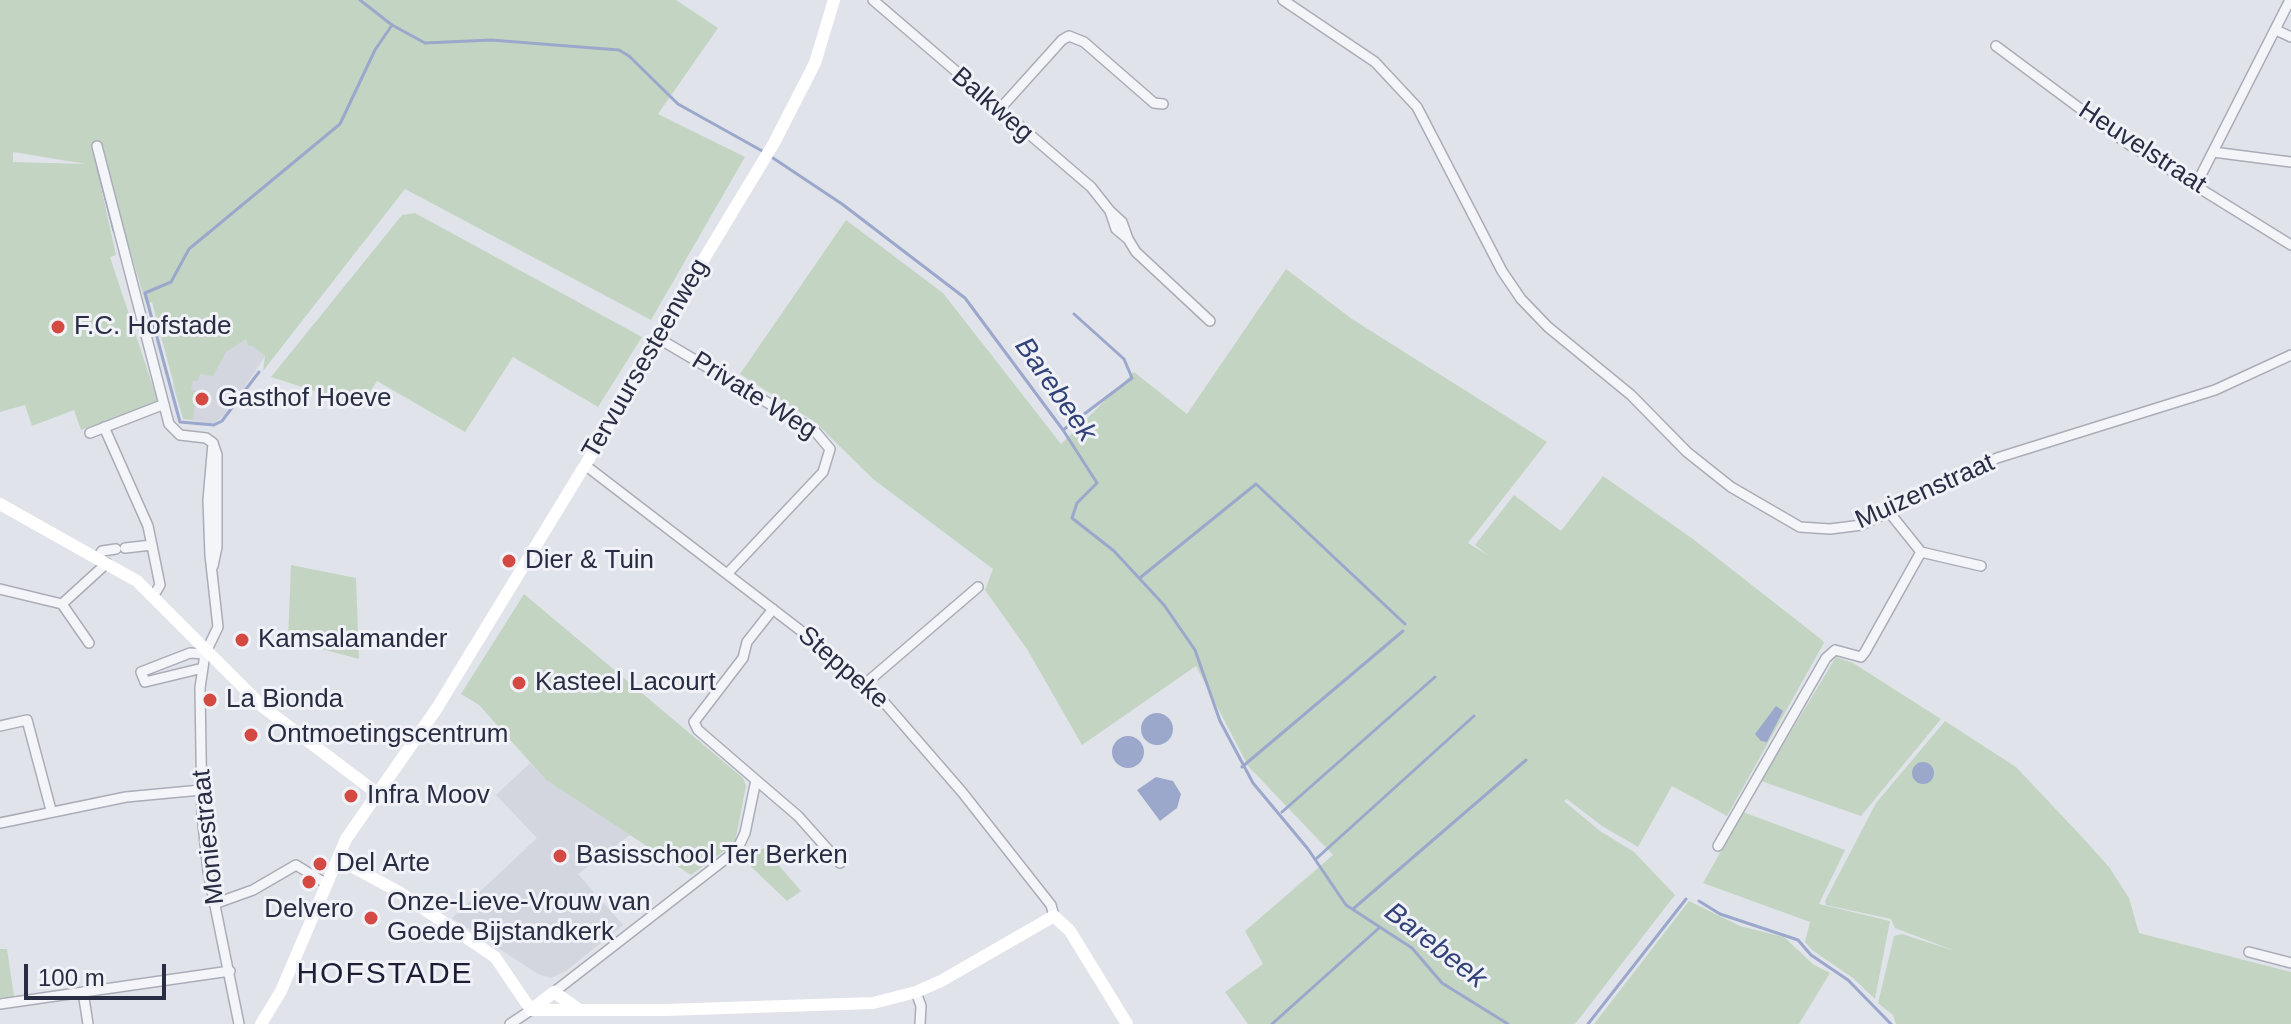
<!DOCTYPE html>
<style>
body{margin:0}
#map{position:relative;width:2291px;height:1024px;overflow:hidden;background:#e1e3ea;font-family:Arial,sans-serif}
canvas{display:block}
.scale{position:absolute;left:24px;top:964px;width:142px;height:36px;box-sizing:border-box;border:4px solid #292d43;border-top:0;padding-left:10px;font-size:24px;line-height:28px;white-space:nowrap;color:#292d43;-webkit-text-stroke:6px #f1f2f8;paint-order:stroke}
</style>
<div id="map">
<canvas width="2291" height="1024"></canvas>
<div class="scale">100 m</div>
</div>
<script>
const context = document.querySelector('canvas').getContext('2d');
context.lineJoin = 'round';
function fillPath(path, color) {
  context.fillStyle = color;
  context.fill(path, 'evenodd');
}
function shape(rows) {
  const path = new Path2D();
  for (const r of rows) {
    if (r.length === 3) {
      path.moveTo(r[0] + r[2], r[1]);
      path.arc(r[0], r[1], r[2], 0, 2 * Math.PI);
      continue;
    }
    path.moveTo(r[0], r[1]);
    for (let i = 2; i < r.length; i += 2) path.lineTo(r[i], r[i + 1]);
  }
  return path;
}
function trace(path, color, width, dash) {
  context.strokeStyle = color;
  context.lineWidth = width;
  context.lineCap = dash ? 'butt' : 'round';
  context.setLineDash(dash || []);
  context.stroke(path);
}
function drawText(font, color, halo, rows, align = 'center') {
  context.font = font + ' Arial,sans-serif';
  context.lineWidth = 6;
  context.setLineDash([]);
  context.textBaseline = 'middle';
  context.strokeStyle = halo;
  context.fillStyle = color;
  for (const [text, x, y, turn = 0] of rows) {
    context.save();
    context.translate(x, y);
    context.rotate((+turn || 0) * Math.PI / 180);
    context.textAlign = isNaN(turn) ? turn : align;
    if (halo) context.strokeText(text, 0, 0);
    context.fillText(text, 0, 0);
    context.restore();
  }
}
fillPath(shape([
 [186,284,265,356,230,410,214,424,183,419,173,386],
 [530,763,546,780,630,835,578,874,623,925,566,971,551,978,538,974,452,918,537,838,496,795]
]), '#d3d5df');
fillPath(shape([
 [0,0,676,0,718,28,658,114,745,157,651,320,405,189,263,371,265,356,253,346,248,346,246,339,226,352,213,376,200,374,198,381,193,380,191,390,196,391,193,420,183,419,152,302,146,304,105,167,96,165,116,255,110,257,158,402,81,430,74,410,32,426,25,405,0,412],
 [13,152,86,164,13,162],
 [415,213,642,337,598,407,513,357,465,432,377,381,361,406,271,377,402,215],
 [846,220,943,293,1061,444,1134,372,1187,414,1286,269,1352,319,1547,442,1468,543,1489,556,1475,545,1514,495,1561,531,1603,476,1693,539,1822,640,1824,643,1727,816,1672,786,1638,847,1602,826,1567,799,1564,801,1600,831,1634,852,1675,895,1575,1024,1248,1024,1225,992,1263,964,1245,931,1333,855,1248,766,1196,666,1082,745,1027,649,985,590,993,569,873,479,815,422,740,374],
 [291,565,356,578,359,659,288,640],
 [524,594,743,778,746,786,735,843,691,875,546,780,479,705,461,694],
 [1836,657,1853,663,1941,719,1861,816,1761,781],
 [1945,721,2016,767,2083,838,2109,867,2129,898,2139,933,2291,972,2291,1024,1896,1024,1893,1015,1878,1003,1894,936,1902,934,1955,951,1895,928,1891,919,1826,905,1825,901,1876,803],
 [1743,812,1845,850,1819,904,1890,921,1875,999,1853,978,1812,950,1805,942,1810,922,1703,883],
 [764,848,801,891,787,901,742,858],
 [1689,901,1740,926,1784,937,1814,965,1830,973,1799,1024,1594,1024],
 [0,949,7,949,14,996,0,998]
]), '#c3d5c2');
fillPath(shape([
 [1776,706,1783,711,1767,742,1761,741,1755,734],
 [1157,729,16],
 [1128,752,16],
 [1923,773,11],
 [1156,777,1173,781,1181,794,1177,808,1160,821,1137,790]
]), '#9ba8cc');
trace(shape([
 [360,0,392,25,425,43,491,40,619,50,629,56,678,104,764,152],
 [770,156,842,204,965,298,1063,430,1097,483,1077,503,1072,518,1114,551,1164,605,1195,650,1220,721,1253,783,1308,849,1346,905,1412,948,1442,983,1508,1024],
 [98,169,114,231],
 [259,372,222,421,214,425,180,422,145,293,171,282,189,249,340,124,375,50,392,25],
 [1063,430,1132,378,1124,359,1074,314],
 [1141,577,1256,484,1405,624],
 [1242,767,1403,631],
 [1282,812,1435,677],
 [1317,858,1474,716],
 [1699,901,1720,914,1798,940,1811,955,1848,980,1891,1024],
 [1353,909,1526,760],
 [1272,1024,1379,928],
 [1588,1024,1686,899]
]), '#9ba8cc', 3);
const street = shape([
 [873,0,1091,187,1110,211,1116,229,1128,239,1122,222,1110,211],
 [1283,0,1375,62,1417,107,1502,271,1521,299,1548,327,1631,395,1687,452,1731,487,1800,527,1830,529,1862,525,1997,458,2215,390,2291,355],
 [2276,30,2291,37],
 [1996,46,2125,142,2291,245],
 [998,111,1062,40,1069,36,1084,42,1154,103,1163,104],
 [97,146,169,424,180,435,206,438,213,443,217,455,217,547,213,566],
 [2213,152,2291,162],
 [2197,183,2290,0],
 [1128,239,1136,252,1210,321],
 [656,337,814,430,830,449,823,472,727,574],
 [104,427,148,526,160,585,154,595],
 [90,433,162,405],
 [213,443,208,500,210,555,218,627,205,654,200,688,202,815,208,871,239,1024],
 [585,465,809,637,883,701,962,792,1051,905,1054,916],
 [125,548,152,545],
 [1921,552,1981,566],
 [98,557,102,551,116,549],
 [0,589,62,604,107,563],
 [62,604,89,643],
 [203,668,145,682,141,672,190,653,205,654],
 [865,684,978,587],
 [0,726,27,720,51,810],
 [756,780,798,816,840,863],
 [0,823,126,797,201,790],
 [1718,846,1826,658,1835,650,1861,657,1865,652,1921,552,1889,512],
 [214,904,253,890,296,865,325,883],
 [2249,952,2291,963],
 [83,992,88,1024],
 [554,992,737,850,745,833,756,780,698,730,694,722,743,658,747,642,773,609],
 [916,992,921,1006,920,1024],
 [0,1004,230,971],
 [510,1024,531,1010]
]);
trace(street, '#aaacb8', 12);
trace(street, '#f4f5f8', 9);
trace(shape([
 [0,504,137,581,263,707,382,797],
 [338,859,399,892,495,957,531,1010],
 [531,1010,665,1010,873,1003,916,992,941,981,1054,916,1070,931,1127,1024],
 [531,1010,554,992,578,1009],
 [261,1024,281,991,346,839,437,708,607,429,626,388,774,143,815,63,834,0]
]), '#fff', 12);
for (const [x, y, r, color] of [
 [58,327,8,"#d44a42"],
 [202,399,8,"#d44a42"],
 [509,561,8,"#d44a42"],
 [242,640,8,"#d44a42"],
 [519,683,8,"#d44a42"],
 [210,700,8,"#d44a42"],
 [251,735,8,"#d44a42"],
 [351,796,8,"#d44a42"],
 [560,856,8,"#d44a42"],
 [320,864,8,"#d44a42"],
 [309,882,8,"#d44a42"],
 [371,918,8,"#d44a42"]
]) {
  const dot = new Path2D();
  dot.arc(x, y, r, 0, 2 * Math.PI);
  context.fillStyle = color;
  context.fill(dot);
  trace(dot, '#f1f2f8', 3);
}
drawText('26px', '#292d43', '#f1f2f8', [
 ["Balkweg",992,105,41],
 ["Heuvelstraat",2142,148,33],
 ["Tervuursesteenweg",646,359,-60],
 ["Private Weg",754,396,32],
 ["Muizenstraat",1925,492,-24],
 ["Steppeke",843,668,41],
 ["Moniestraat",209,837,-96]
]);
drawText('26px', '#292d43', '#f1f2f8', [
 ["F.C. Hofstade",74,327],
 ["Gasthof Hoeve",218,399],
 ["Dier & Tuin",525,561],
 ["Kamsalamander",258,640],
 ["Kasteel Lacourt",535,683],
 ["La Bionda",226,700],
 ["Ontmoetingscentrum",267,735],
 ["Infra Moov",367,796],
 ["Basisschool Ter Berken",576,856],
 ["Del Arte",336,864],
 ["Onze-Lieve-Vrouw van",387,903],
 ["Goede Bijstandkerk",387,933],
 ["Delvero",309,910,"center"]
], 'left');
drawText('italic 28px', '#314278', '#f1f2f8', [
 ["Barebeek",1055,390,55],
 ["Barebeek",1435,946,38]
]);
context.letterSpacing = '2px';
drawText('30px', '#1b1e34', '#f1f2f8', [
 ["HOFSTADE",385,975]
]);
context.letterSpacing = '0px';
</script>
